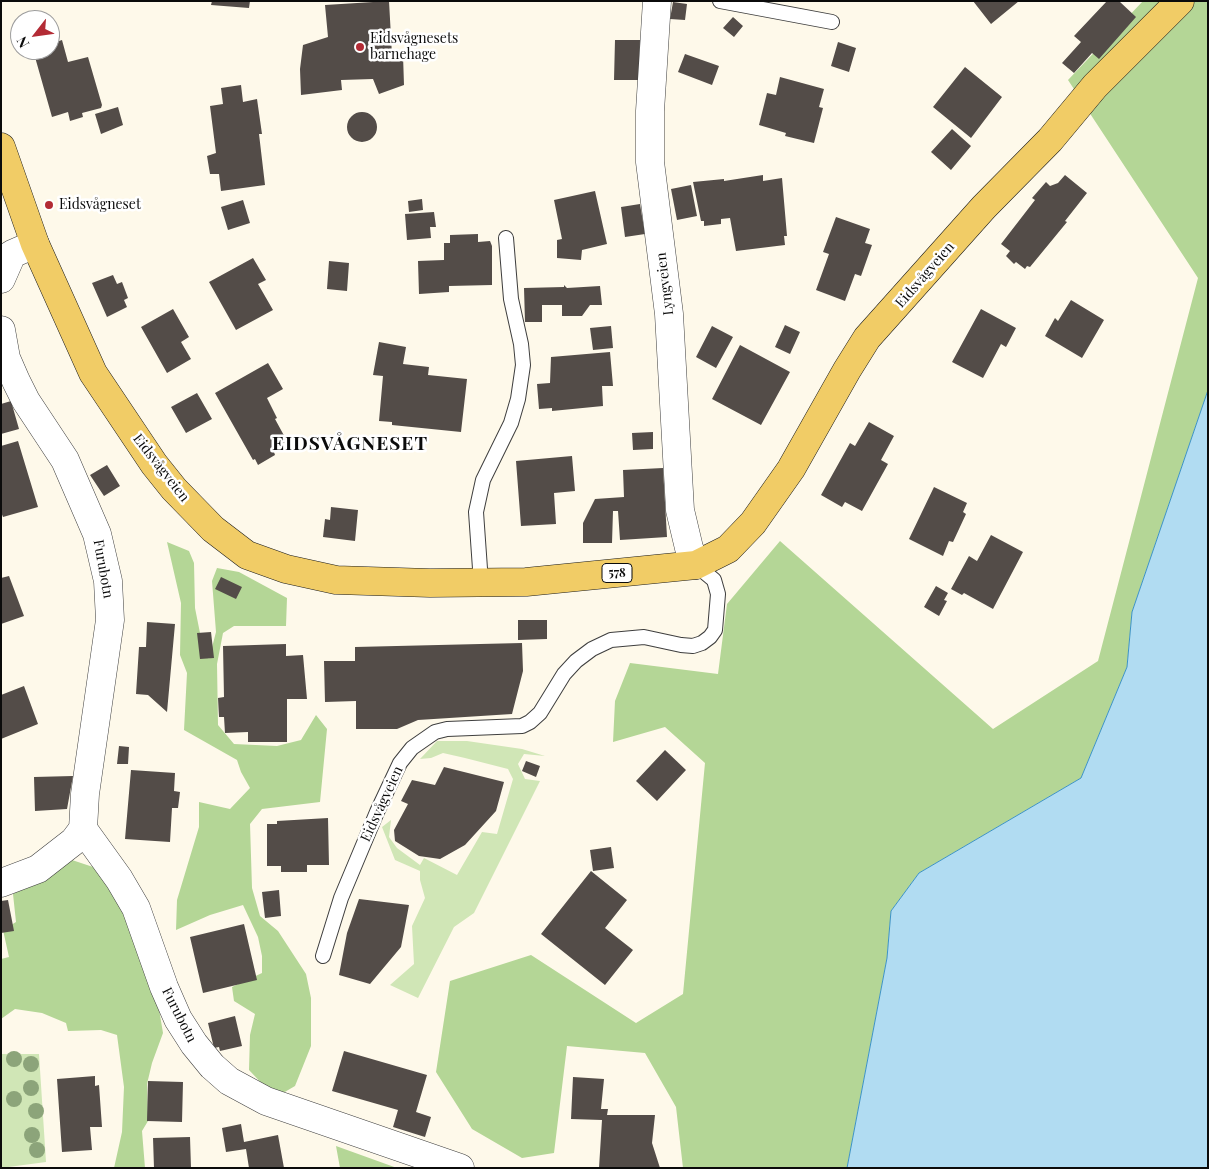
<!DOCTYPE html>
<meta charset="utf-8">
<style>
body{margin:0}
#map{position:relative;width:1209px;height:1169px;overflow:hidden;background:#fef9ea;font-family:"Playfair Display",serif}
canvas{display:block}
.frame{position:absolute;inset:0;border:2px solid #0b0b0b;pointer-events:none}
.north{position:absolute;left:10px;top:10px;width:50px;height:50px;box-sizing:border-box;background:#fff;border:1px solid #9d9d9d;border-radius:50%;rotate:240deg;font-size:14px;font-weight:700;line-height:20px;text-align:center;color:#0b0b0b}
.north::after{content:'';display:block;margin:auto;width:18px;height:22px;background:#b32b35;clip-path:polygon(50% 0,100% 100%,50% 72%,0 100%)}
</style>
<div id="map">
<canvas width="1209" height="1169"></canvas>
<div class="frame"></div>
<div class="north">N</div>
</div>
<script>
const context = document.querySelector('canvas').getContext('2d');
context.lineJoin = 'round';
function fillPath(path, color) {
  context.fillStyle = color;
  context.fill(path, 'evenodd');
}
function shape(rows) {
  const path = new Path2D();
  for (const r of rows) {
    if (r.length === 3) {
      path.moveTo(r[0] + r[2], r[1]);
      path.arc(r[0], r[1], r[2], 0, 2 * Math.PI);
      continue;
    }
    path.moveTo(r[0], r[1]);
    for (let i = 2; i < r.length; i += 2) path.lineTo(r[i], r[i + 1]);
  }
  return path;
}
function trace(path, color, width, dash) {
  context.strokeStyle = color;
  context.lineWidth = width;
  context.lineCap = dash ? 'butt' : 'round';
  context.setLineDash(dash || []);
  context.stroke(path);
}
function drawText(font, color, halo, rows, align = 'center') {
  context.font = font + ' "Playfair Display",serif';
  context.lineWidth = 5;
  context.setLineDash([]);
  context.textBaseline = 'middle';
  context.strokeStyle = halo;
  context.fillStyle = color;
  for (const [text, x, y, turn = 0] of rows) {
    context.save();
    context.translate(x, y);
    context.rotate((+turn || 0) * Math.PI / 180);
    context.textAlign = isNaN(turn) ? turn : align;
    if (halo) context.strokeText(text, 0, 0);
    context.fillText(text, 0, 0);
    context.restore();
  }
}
fillPath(shape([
 [437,741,467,741,522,749,545,756,524,754,518,764,525,779,540,781,474,913,454,927,418,998,390,985,414,964,412,926,425,898,420,880,420,871,395,860,382,827,391,820,389,837,397,848,420,865,424,858,457,875,482,832,497,834,513,779,508,769,465,758,443,753,431,758,420,759],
 [1,1054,39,1054,46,1162,1,1168]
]), '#d0e6b6');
fillPath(shape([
 [1143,1,1208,1,1208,390,1132,612,1127,667,1081,778,919,873,891,911,887,958,847,1168,683,1168,676,1107,645,1053,567,1046,554,1153,522,1158,472,1129,436,1072,450,981,531,955,636,1023,683,994,705,763,665,727,613,742,615,701,630,663,718,674,727,604,780,541,993,729,1098,661,1198,278,1068,80],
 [167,542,189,551,194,563,195,608,202,643,209,659,216,632,212,581,217,568,239,572,287,598,286,626,234,626,223,633,217,664,218,725,234,744,277,746,301,740,316,715,327,729,320,802,262,809,250,824,252,888,260,916,278,931,306,974,311,998,311,1046,295,1086,283,1093,268,1090,249,1070,250,1035,255,1014,234,1001,232,987,262,973,262,956,258,937,243,905,210,915,176,930,177,900,199,827,199,802,230,809,250,788,241,772,237,760,184,730,187,673,180,655,181,603],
 [69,859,93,867,111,887,128,917,158,1003,163,1033,152,1063,147,1084,148,1121,142,1131,145,1168,114,1168,122,1132,124,1087,117,1035,101,1030,68,1031,66,1023,42,1013,15,1009,1,1019,1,959,9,957,3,930,16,922,13,894],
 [336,1146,397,1168,340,1168]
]), '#b4d696');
const water = shape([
 [1208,390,1208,1168,847,1168,887,958,891,911,919,873,1081,778,1127,667,1132,612,1208,390]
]);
fillPath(water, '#b1dcf2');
trace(water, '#3c92c5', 1);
fillPath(shape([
 [212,1,250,1,249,8,211,5],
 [389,1,392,55,403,55,404,85,379,94,373,79,341,80,342,90,301,95,300,69,303,45,328,37,325,5],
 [973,1,1019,1,991,24],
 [1107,1,1119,1,1136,17,1099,59,1092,53,1074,73,1062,63,1081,42,1074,36],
 [673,2,687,4,685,20,670,19],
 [733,17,743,26,734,37,723,28],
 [62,40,68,62,88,57,102,105,101,108,82,113,83,117,70,121,68,112,52,117,33,50,50,50,50,44],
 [615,40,640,40,639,80,614,80],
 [838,42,856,48,849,72,831,66],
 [685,54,719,66,712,85,678,72],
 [965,67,1002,97,971,138,933,107],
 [780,77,824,89,819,107,823,108,814,143,785,136,786,133,759,125,767,93,776,95],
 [241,85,243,102,257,99,262,134,259,134,265,185,221,191,219,174,210,174,207,156,216,153,210,106,223,104,221,88],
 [118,107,123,125,101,134,95,114],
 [362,127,15],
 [952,129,971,146,951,170,931,152],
 [763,175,763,181,782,178,787,236,784,236,785,245,736,251,730,218,721,219,721,224,704,226,704,221,701,221,693,182,724,179,724,181],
 [1065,175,1087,193,1065,221,1067,222,1030,267,1027,266,1025,269,1016,262,1014,264,1006,256,1010,251,1001,244,1035,200,1032,198,1046,182,1050,186,1058,183],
 [691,185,697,216,677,220,671,189],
 [595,191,607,244,582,250,581,260,557,258,557,240,562,239,554,200],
 [422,199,423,210,409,212,408,201],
 [243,200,250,223,228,230,221,207],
 [640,204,645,234,625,237,621,207],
 [434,212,436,227,430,227,431,238,407,240,405,214],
 [836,217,870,229,865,243,872,245,861,276,855,274,845,301,816,290,829,254,823,252],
 [478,234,478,242,490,241,492,246,492,285,449,286,449,292,419,294,418,261,444,260,444,243,450,243,450,235],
 [253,258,266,280,258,284,273,310,236,330,209,282],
 [329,261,349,263,347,291,327,289],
 [113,275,117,284,122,282,128,298,124,300,127,307,107,317,92,283],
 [564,285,567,288,600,286,602,305,590,305,582,316,562,316,562,305,542,305,542,322,525,322,524,288,564,287],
 [1071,300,1104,320,1082,358,1045,336,1055,318,1058,321],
 [173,309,189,337,181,342,191,359,167,373,141,327],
 [981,309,1016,328,1006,347,1001,344,983,378,952,362],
 [785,325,800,332,790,354,775,347],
 [611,326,613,348,593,350,590,328],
 [712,326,733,337,716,368,696,357],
 [379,342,406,347,403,364,429,367,428,375,467,379,461,432,392,425,392,422,379,421,383,376,373,375],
 [740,345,790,372,761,425,712,399],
 [610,352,613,386,602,386,603,406,552,411,552,408,539,409,537,384,550,383,551,357],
 [268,363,283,389,267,398,277,418,275,419,287,441,273,449,275,455,258,465,255,459,253,460,215,393],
 [197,393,212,419,186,433,171,407],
 [11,401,19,429,1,434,1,404],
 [869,422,894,436,881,460,888,464,862,511,845,502,842,507,821,495,850,443,855,446],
 [653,432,653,449,633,450,632,433],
 [18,441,38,507,3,517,1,512,1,446],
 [572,456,575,491,554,493,556,524,521,526,516,461],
 [107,465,120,486,104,496,90,475],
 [663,468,667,537,620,540,618,511,613,511,612,543,583,543,583,523,595,499,624,497,623,470],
 [934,487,967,503,963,512,966,514,953,542,949,541,943,556,909,539],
 [331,507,358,510,355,541,323,537,325,519,330,520],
 [991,535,1023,552,993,609,964,593,962,595,951,589,969,556,977,561],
 [9,576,24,616,1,624,1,578],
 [221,577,242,587,236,599,215,589],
 [936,586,948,593,944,600,947,601,939,616,924,607],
 [518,620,547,620,547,639,518,640],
 [147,622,175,624,167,712,148,695,136,694,139,647,146,647],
 [211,632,214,658,200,659,197,633],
 [522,643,523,671,512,714,418,720,397,729,356,729,356,701,325,702,324,661,355,661,355,647],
 [286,644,286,656,303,655,307,699,287,699,287,742,248,742,248,732,225,733,224,717,219,717,218,698,224,697,223,646],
 [24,686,38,724,1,739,1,695],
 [119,746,129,747,128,764,117,764],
 [665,750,686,770,657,801,636,781],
 [526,761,540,766,536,777,522,771],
 [444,767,504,782,496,811,465,845,440,859,419,856,395,841,394,830,408,804,401,801,412,780,435,785],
 [131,770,175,773,174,791,180,792,178,808,172,808,170,842,125,839],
 [73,776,67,809,35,811,34,777],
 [328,818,329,865,307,865,307,872,281,872,281,866,267,866,267,824,277,824,277,821],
 [611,847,614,868,593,871,590,850],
 [591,871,627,900,605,928,633,950,605,985,541,934],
 [279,890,281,916,265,918,262,892],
 [359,899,409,905,401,947,370,984,339,975,347,933],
 [8,900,14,931,1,933,1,901],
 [244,924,257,980,203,993,190,937],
 [235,1016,242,1046,220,1051,219,1047,214,1048,208,1023],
 [344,1051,427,1075,416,1112,431,1117,425,1137,393,1127,398,1110,332,1091],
 [95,1076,95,1086,99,1085,102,1127,90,1127,92,1150,62,1152,57,1079],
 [573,1077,604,1079,601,1109,608,1109,607,1115,655,1115,652,1143,660,1168,599,1168,602,1120,571,1119],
 [148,1081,183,1082,182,1122,147,1121],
 [241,1124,244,1142,278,1135,284,1168,249,1168,246,1149,226,1152,222,1128],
 [190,1137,191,1168,154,1168,153,1138]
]), '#534c48');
const lane = shape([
 [720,1,832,22],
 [481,583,476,512,483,480,511,423,518,399,523,365,521,344,511,299,506,238],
 [323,956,341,898,377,812,400,763,412,748,435,732,447,729,522,726,530,722,540,713,564,674,576,661,592,649,611,640,644,637,681,645,693,646,702,643,710,637,715,630,718,594,714,580,696,565]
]);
const street = shape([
 [657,1,650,111,650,162,669,314,680,510,689,548,696,565],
 [1,279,12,254,35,244],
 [1,330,6,358,16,381,26,401,65,460,97,534,108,581,110,620,85,794,83,829,74,841,38,869,1,883],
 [83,829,119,879,136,908,164,987,178,1019,194,1044,212,1066,229,1081,266,1101,460,1168]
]);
const primary = shape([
 [1,147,35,244,93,373,154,464,174,489,213,529,247,555,286,569,336,580,430,583,526,582,696,565,728,549,753,523,791,469,847,370,867,338,984,207,1050,140,1095,86,1180,1]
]);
trace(lane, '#3e3e3e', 16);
trace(street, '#3e3e3e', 29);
trace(primary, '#1c1c1c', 29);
trace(lane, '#fff', 14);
trace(street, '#fff', 28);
trace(primary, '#f1cc66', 28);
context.fillStyle = '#8ca47a';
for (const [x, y] of [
 [14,1059],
 [31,1064],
 [31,1088],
 [14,1099],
 [36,1111],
 [32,1135],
 [37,1150]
]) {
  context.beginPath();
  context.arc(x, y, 8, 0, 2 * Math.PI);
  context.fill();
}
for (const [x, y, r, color] of [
 [360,47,5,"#b32b35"],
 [49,205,5,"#b32b35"]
]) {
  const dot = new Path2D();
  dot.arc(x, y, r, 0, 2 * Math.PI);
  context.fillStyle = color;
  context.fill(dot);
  trace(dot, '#fff', 2);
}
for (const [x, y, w] of [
 [617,573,30]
]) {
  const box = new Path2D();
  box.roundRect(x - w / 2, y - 9.5, w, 19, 4);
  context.fillStyle = '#fff';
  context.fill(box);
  trace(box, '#0b0b0b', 1);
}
drawText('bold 12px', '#0b0b0b', null, [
 ["578",617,573]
]);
drawText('14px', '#0b0b0b', '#fff', [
 ["Eidsvågnesets",370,39],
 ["barnehage",370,55],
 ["Eidsvågneset",59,205]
], 'left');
drawText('14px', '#0b0b0b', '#fff', [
 ["Eidsvågveien",925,275,-49],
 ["Lyngveien",665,284,-97],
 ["Eidsvågveien",161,468,52],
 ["Furubotn",103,569,80],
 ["Eidsvågveien",382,804,-65],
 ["Furubotn",179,1015,63]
]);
context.letterSpacing = '1px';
drawText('bold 19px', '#0b0b0b', '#fff', [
 ["EIDSVÅGNESET",350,444]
]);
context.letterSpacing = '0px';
</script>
